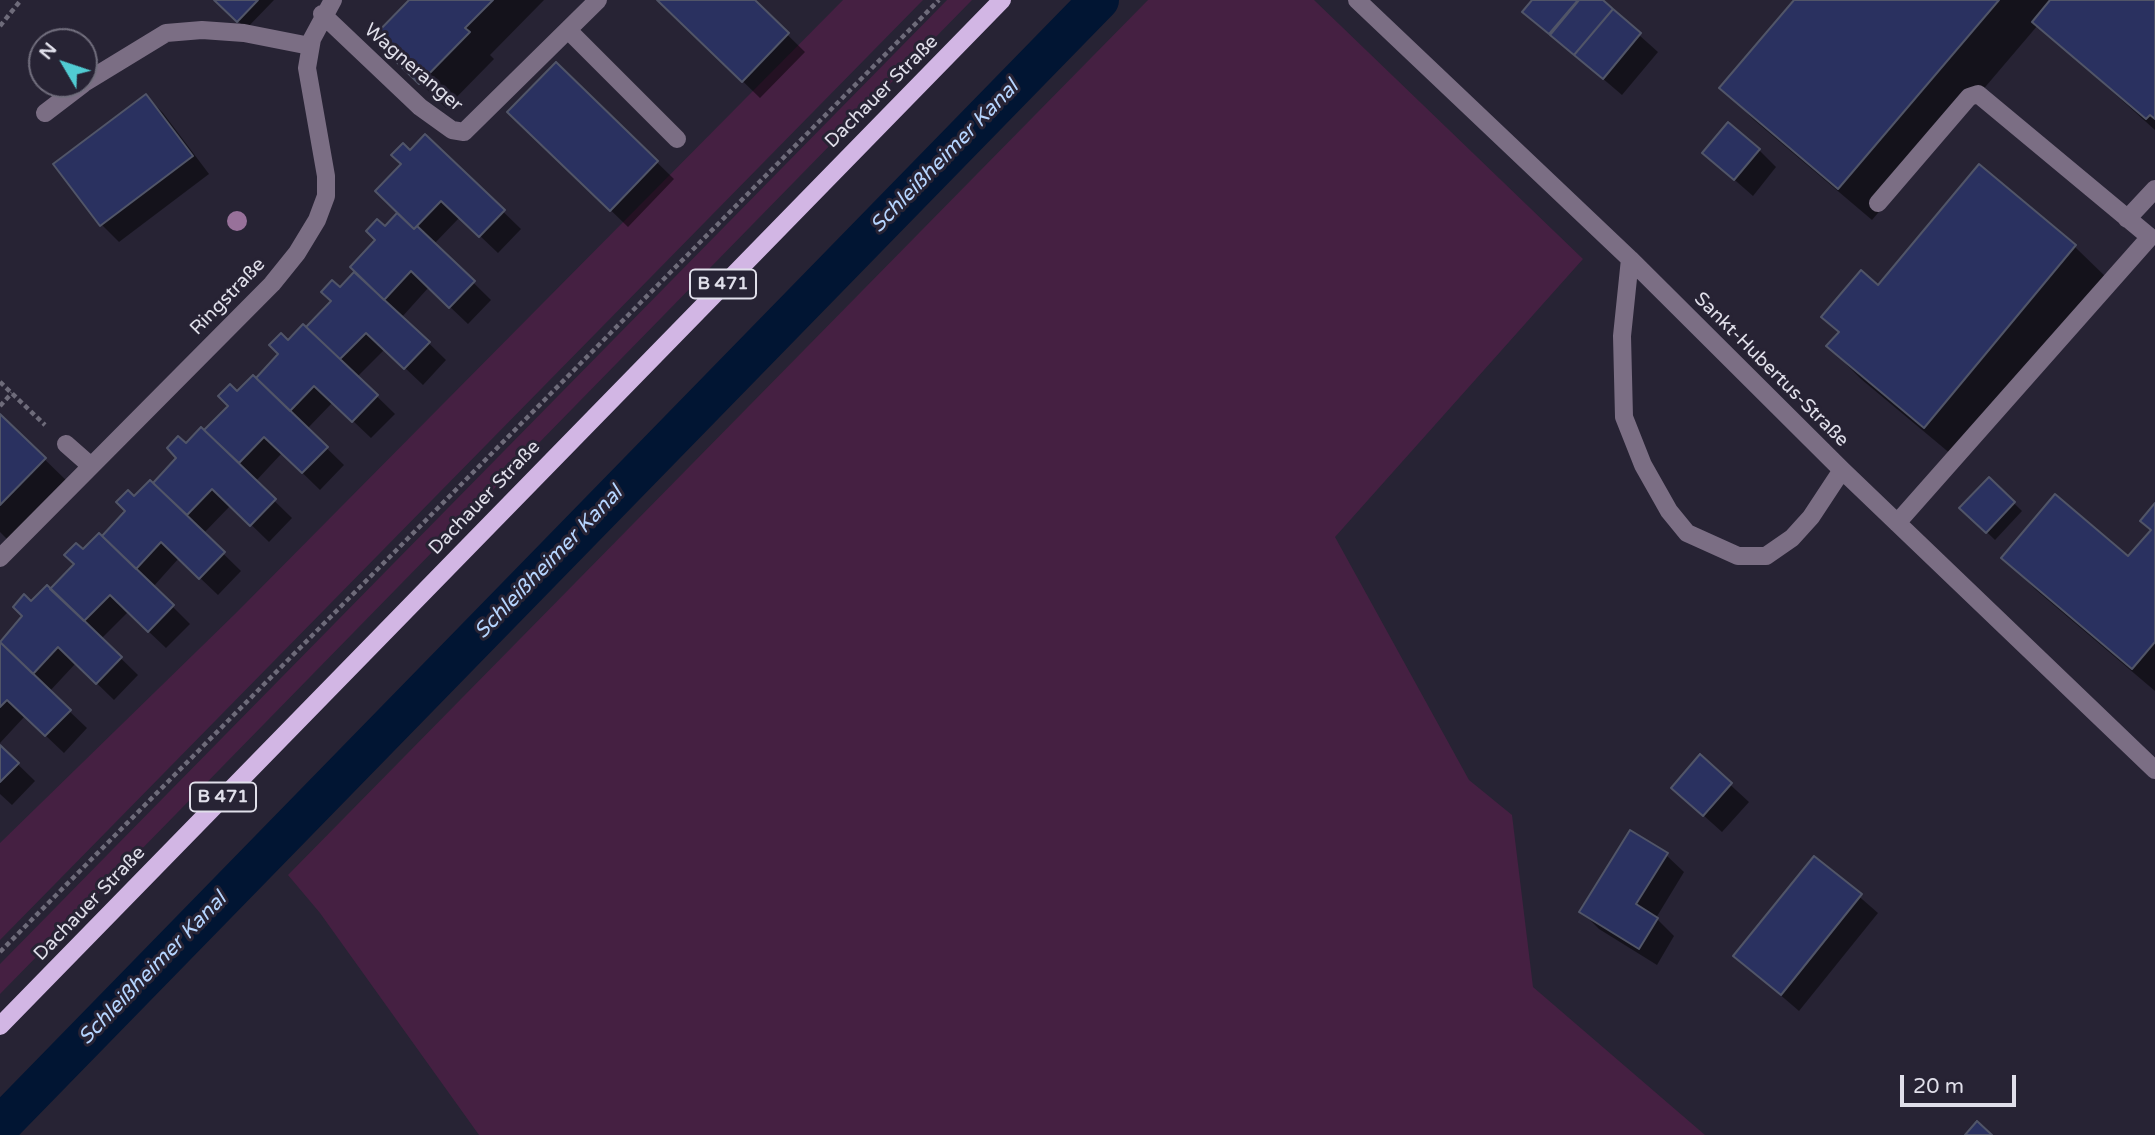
<!DOCTYPE html>
<meta charset="utf-8">
<style>
body{margin:0}
#map{position:relative;width:2155px;height:1135px;overflow:hidden;background:#272334;font-family:"Varela Round",sans-serif}
canvas{display:block}
.north{position:absolute;left:28px;top:28px;width:70px;height:70px;box-sizing:border-box;background:#272334;border:2px solid #716e7d;border-radius:50%;rotate:309deg;font-size:19px;font-weight:700;line-height:28px;text-align:center;color:#e0dfea}
.north::after{content:'';display:block;margin:auto;width:24px;height:32px;background:#51ccd3;clip-path:polygon(50% 0,100% 100%,50% 72%,0 100%)}
.scale{position:absolute;left:1900px;top:1075px;width:116px;height:32px;box-sizing:border-box;border:4px solid #e0dfea;border-top:0;padding-left:9px;font-size:21px;line-height:24px;white-space:nowrap;color:#e0dfea;-webkit-text-stroke:5px #272334;paint-order:stroke}
</style>
<div id="map">
<canvas width="2155" height="1135"></canvas>
<div class="north">N</div>
<div class="scale">20 m</div>
</div>
<script>
const context = document.querySelector('canvas').getContext('2d');
context.lineJoin = 'round';
function fillPath(path, color) {
  context.fillStyle = color;
  context.fill(path, 'evenodd');
}
function shape(rows) {
  const path = new Path2D();
  for (const r of rows) {
    path.moveTo(r[0], r[1]);
    for (let i = 2; i < r.length; i += 2) path.lineTo(r[i], r[i + 1]);
  }
  return path;
}
function trace(path, color, width, dash) {
  context.strokeStyle = color;
  context.lineWidth = width;
  context.lineCap = dash ? 'butt' : 'round';
  context.setLineDash(dash || []);
  context.stroke(path);
}
function drawText(font, color, halo, rows, align = 'center') {
  context.font = font + ' "Varela Round",sans-serif';
  context.lineWidth = 6;
  context.setLineDash([]);
  context.textBaseline = 'middle';
  context.strokeStyle = halo;
  context.fillStyle = color;
  for (const [text, x, y, turn = 0] of rows) {
    context.save();
    context.translate(x, y);
    context.rotate((+turn || 0) * Math.PI / 180);
    context.textAlign = isNaN(turn) ? turn : align;
    if (halo) context.strokeText(text, 0, 0);
    context.fillText(text, 0, 0);
    context.restore();
  }
}
fillPath(shape([
 [843,0,923,0,0,940,0,843,237,612],
 [947,0,972,0,0,994,0,964],
 [1148,0,1314,0,1583,259,1335,537,1469,780,1512,815,1533,987,1705,1135,479,1135,320,913,288,875]
]), '#452042');
fillPath(shape([
 [217,0,274,0,246,29],
 [411,0,544,0,490,55,494,59,446,108,374,38],
 [659,0,752,0,805,52,760,98],
 [1534,0,1600,0,1658,52,1622,95,1525,12],
 [1796,0,2155,0,2155,130,2038,25,1872,220,1754,120,1722,88],
 [556,64,674,179,628,227,527,129],
 [146,96,163,113,209,174,119,242,102,225,55,165],
 [425,136,521,229,498,253,460,217,434,244,491,300,468,324,429,287,402,317,446,360,423,385,385,349,357,377,395,414,371,438,333,402,307,429,344,465,320,490,282,453,255,482,292,518,269,542,231,505,203,534,241,571,218,595,179,558,153,587,190,624,166,648,128,612,101,639,138,675,114,700,76,663,49,692,87,728,64,753,25,716,0,743,0,642,31,604,50,591,83,552,102,538,135,499,153,485,179,458,186,446,204,433,237,394,256,381,288,342,333,302,399,213,403,164],
 [1759,150,1776,167,1753,196,1704,153],
 [1979,167,2075,247,2108,279,1958,460,1861,379,1828,346,1840,333,1824,317,1879,287],
 [0,416,70,484,12,544,0,532],
 [1989,479,2022,511,1995,540,1962,508],
 [2155,506,2155,691,2036,590,2004,557,2128,558,2152,531],
 [0,747,35,781,12,805,0,794],
 [1700,757,1749,802,1722,832,1673,788],
 [1666,855,1684,872,1656,918,1674,936,1657,965,1599,929,1582,912],
 [1815,858,1878,913,1799,1011,1735,956]
]), '#0007');
trace(shape([
 [0,1126,1099,0]
]), '#011533', 40);
const building = shape([
 [214,0,258,0,237,22,214,0],
 [409,0,493,0,465,28,470,32,419,84,372,38,409,0],
 [657,0,755,0,789,33,742,82,657,0],
 [1532,0,1578,0,1549,34,1522,12,1532,0],
 [1579,0,1603,0,1613,9,1574,55,1550,35,1579,0],
 [1794,0,1999,0,1838,189,1719,88,1794,0],
 [2050,0,2155,0,2155,119,2150,115,2146,119,2032,22,2050,0],
 [1613,9,1641,33,1603,79,1574,55,1613,9],
 [556,62,658,161,610,211,507,112,556,62],
 [146,94,193,156,100,226,53,164,146,94],
 [1728,122,1760,149,1734,180,1702,153,1728,122],
 [425,134,505,210,479,237,441,201,414,229,375,191,401,164,391,155,403,143,410,150,425,134],
 [1979,164,2076,245,1924,428,1826,346,1839,332,1821,317,1861,270,1878,285,1979,164],
 [397,213,414,229,417,226,475,281,449,308,411,271,384,300,350,267,375,240,366,231,377,219,385,226,397,213],
 [354,272,430,342,404,369,366,333,340,359,306,327,331,301,321,292,332,280,340,287,354,272],
 [303,324,378,395,352,422,314,386,290,411,256,378,278,354,269,345,281,333,288,340,303,324],
 [253,375,328,447,302,473,264,437,239,463,204,430,228,406,218,396,230,384,237,391,253,375],
 [0,414,46,458,0,505,0,414],
 [201,427,276,499,250,526,212,489,187,515,153,483,176,458,167,448,178,436,186,443,201,427],
 [1989,477,2015,502,1986,533,1959,508,1989,477],
 [150,480,225,552,199,579,161,542,136,569,102,536,125,511,116,502,128,490,134,496,150,480],
 [2055,494,2128,556,2151,530,2140,521,2155,503,2155,642,2132,669,2001,558,2055,494],
 [99,533,174,605,148,632,110,595,84,621,50,589,74,564,64,555,76,543,83,549,99,533],
 [47,585,122,657,96,684,58,647,33,674,0,642,22,616,13,607,24,594,31,601,47,585],
 [0,642,71,710,45,736,7,700,0,707,0,642],
 [0,745,19,763,0,782,0,745],
 [1700,754,1732,783,1703,816,1671,788,1700,754],
 [1630,830,1668,853,1636,904,1658,918,1639,949,1579,912,1630,830],
 [1814,856,1862,894,1781,995,1733,956,1814,856],
 [1977,1121,1992,1135,1965,1135,1977,1121]
]);
fillPath(building, '#2a3160');
trace(building, '#515568', 2);
trace(shape([
 [0,26,21,0],
 [0,382,45,425],
 [0,406,12,393],
 [0,952,939,0]
]), '#6e6b7a', 4.5, [5, 3.5]);
trace(shape([
 [1357,0,1630,259,1842,470,2155,770],
 [322,14,420,107,452,130,464,132,598,0],
 [569,31,677,139],
 [84,83,166,33,202,30,244,33,310,46],
 [45,113,83,84],
 [1878,203,1969,97,1978,94,2150,237,1897,523],
 [2127,219,2155,189],
 [1630,259,1622,336,1624,417,1643,465,1669,511,1687,533,1738,556,1766,556,1792,538,1811,517,1842,470],
 [66,444,91,466],
 [0,558,272,284,297,253,317,220,326,196,326,176,307,68,312,39,333,0]
]), '#7b6e84', 18);
trace(shape([
 [0,1026,1002,0]
]), '#d2b6e4', 18);
context.fillStyle = '#98719a';
for (const [x, y] of [
 [237,221]
]) {
  context.beginPath();
  context.arc(x, y, 10, 0, 2 * Math.PI);
  context.fill();
}
for (const [x, y, w] of [
 [723,284,66],
 [223,797,66]
]) {
  const box = new Path2D();
  box.roundRect(x - w / 2, y - 14.5, w, 29, 5);
  context.fillStyle = '#272334';
  context.fill(box);
  trace(box, '#e0dfea', 2);
}
drawText('bold 18px', '#e0dfea', null, [
 ["B 471",723,284],
 ["B 471",223,797]
]);
drawText('19px', '#e0dfea', '#272334', [
 ["Wagneranger",413,68,41],
 ["Dachauer Straße",882,92,-45],
 ["Ringstraße",228,297,-46],
 ["Sankt-Hubertus-Straße",1771,370,45],
 ["Dachauer Straße",485,498,-46],
 ["Dachauer Straße",90,904,-46]
]);
drawText('italic 21px', '#b6d5ff', '#272334', [
 ["Schleißheimer Kanal",945,157,-46],
 ["Schleißheimer Kanal",549,563,-46],
 ["Schleißheimer Kanal",153,969,-46]
]);
</script>
